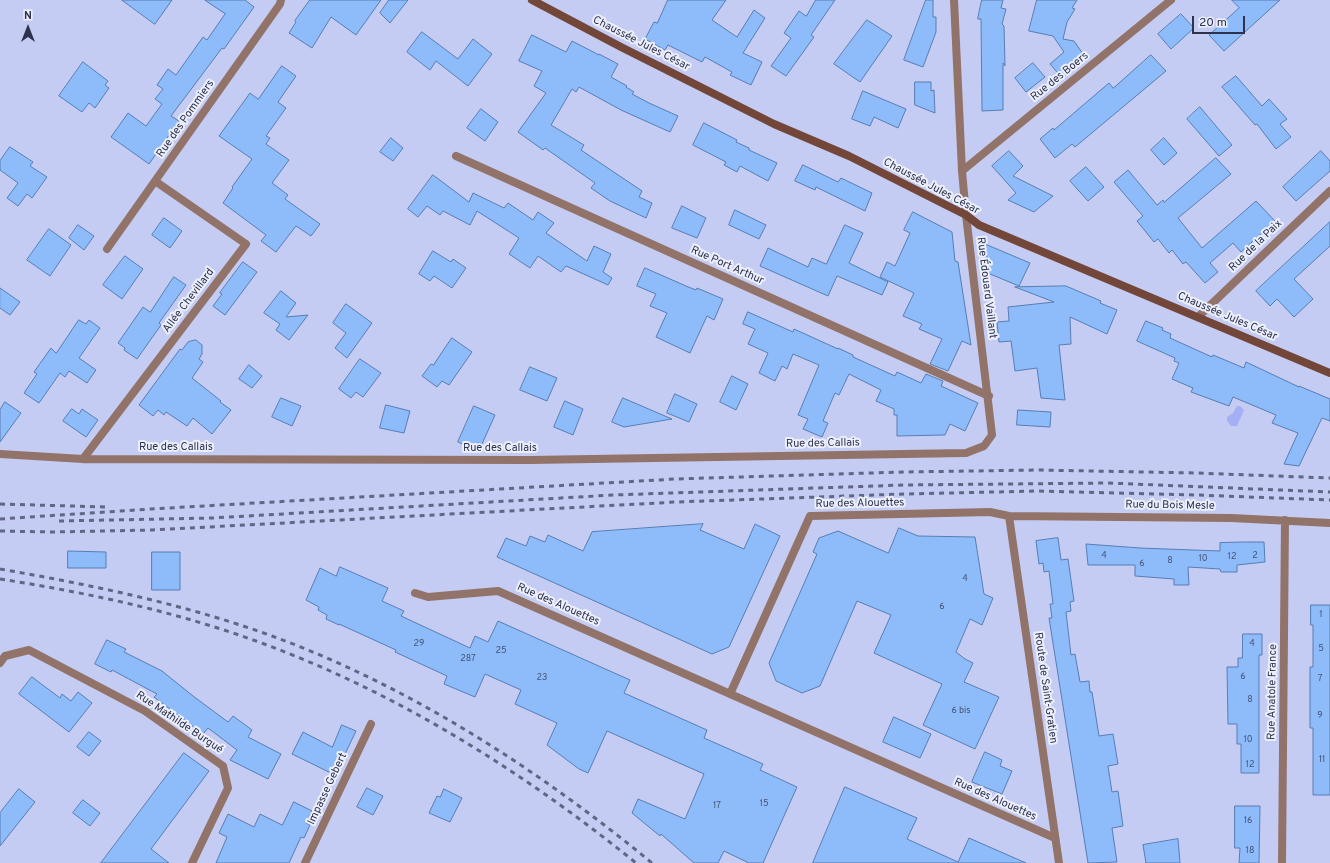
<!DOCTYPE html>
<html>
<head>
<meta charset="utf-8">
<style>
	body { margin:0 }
	#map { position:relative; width:1330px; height:863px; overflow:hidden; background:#c5ccf4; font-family:Overpass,sans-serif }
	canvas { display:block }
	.north { position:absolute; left:8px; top:8px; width:40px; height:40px; -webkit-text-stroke:3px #eceffc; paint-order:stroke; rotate:0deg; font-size:11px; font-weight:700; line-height:16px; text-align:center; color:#2e324c }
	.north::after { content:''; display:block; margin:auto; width:14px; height:18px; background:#2e324c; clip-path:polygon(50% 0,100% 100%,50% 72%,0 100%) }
	.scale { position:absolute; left:1192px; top:16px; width:53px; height:18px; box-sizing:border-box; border:2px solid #2e324c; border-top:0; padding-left:5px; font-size:12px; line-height:14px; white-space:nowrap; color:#2e324c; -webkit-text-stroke:3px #eceffc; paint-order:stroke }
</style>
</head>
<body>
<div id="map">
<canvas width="1330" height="863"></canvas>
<div class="north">N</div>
<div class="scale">20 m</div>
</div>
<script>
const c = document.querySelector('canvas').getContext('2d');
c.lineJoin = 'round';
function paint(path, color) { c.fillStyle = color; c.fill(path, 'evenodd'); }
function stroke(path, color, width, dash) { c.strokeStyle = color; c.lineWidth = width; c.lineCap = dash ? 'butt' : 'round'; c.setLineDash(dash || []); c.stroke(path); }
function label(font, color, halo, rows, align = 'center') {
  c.font = font + ' Overpass,sans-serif'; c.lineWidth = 4; c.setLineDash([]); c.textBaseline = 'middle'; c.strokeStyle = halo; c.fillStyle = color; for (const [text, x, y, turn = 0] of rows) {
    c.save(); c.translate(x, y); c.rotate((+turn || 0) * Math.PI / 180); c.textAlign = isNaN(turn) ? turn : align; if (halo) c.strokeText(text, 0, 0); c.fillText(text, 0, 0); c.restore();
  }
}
paint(new Path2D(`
	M1237 406H1240L1244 410 1237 426H1231L1227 421V417L1233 413Z`), '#a5aff6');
const building = new Path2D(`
	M122 0H172L155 24Z
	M205 0H245L254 7 224 49 222 48 171 116 179 121 149 164 111 137 128 113 146 126 162 104 155 99 163 89 157 85 168 69 176 75 203 37 207 40 225 14Z
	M310 0H381L356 35 331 17 312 48 289 33 296 22 295 21Z
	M389 0H408L390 23 380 13Z
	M668 0H726L712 20 737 37 754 10 765 18 743 53 762 62 751 85 730 75 732 72 705 57 702 62 668 45 665 50 645 39 654 22 657 23Z
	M816 0H835L811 35 814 37 786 76 771 66 791 38 784 33 799 11 806 16Z
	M926 0H933V17H936V32L923 67 904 60Z
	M982 0H1003L1001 8 1006 9 1002 24 1004 26 1005 66 1003 63V110L982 111 981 19H978Z
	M1037 0H1077L1072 8 1075 9 1067 22 1063 39 1074 41 1083 54 1075 61 1078 65 1062 78 1050 64 1064 52 1053 36 1029 31Z
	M1232 0H1280L1224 51 1209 35 1239 8Z
	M1181 14 1194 28 1171 49 1158 34Z
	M867 20 892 36 860 82 834 64Z
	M422 32 458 59 473 39 492 54 468 86 436 61 430 70 407 52Z
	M532 35 566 52 572 41 599 55V54L618 64 611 77 627 86 626 87 634 92 632 94 649 103 678 116 670 132 621 110 579 87 576 92 572 89 551 125 584 145 581 150 642 191 639 197 652 203 646 218 610 201 591 188 595 183 545 148 543 150 518 132 546 93 534 86 542 71 519 61Z
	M1151 55 1166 71 1075 147 1072 144 1055 158 1040 139 1053 128 1054 130 1109 83 1113 88Z
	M83 62 108 81 105 85 109 88 95 108 89 103 82 112 59 96Z
	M1033 63 1045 77 1026 92 1015 78Z
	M282 66 296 76 278 102 286 108 266 136 270 138 266 144 289 160 272 183 288 195 285 199 320 224 311 236 296 226 276 252 261 241 266 235 223 203 233 188 232 187 252 159 219 136 250 93 258 99Z
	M1236 76 1262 106 1269 99 1287 119 1280 124 1291 137 1276 149 1257 124 1255 125 1222 87Z
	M915 82H931V91L934 90 935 113 915 105Z
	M863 91 906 109 898 128 874 117 870 126 852 119Z
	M1200 107 1232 145 1219 156 1187 119Z
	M481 109 498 122 485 141 467 128Z
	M704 123 737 140 736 142 749 148V150L777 163 768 181 740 166 737 172 724 165 726 162 693 145Z
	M391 138 403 148 393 161 380 152Z
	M1164 138 1177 153 1164 165 1151 150Z
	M10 147 33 162 30 166 47 177 32 198 27 194 18 206 7 198 18 183 0 170V161Z
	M1009 151 1023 166 1013 176 1053 196 1034 212 1008 200 1016 193 992 166Z
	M1321 151 1330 161V171L1296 201 1283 187Z
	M1216 158 1231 174 1178 218 1202 248 1256 201 1275 221 1241 252 1233 243 1210 263 1218 272 1205 283 1186 262 1183 264 1172 250 1169 253 1158 239 1154 242 1137 221 1143 216 1114 182 1128 170 1157 205 1163 200 1164 202Z
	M803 165 838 182 841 178 872 193 865 211 816 187 815 190 795 181Z
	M1086 167 1104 187 1088 201 1070 181Z
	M433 175 469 202 473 193 504 208 508 203 533 220 538 212 554 223 546 233 587 261 594 246 611 254 603 272 612 278 608 285 566 266 561 272 538 256 530 268 509 254 519 238 477 211 470 225 443 211 440 215 427 206 418 217 408 209Z
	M682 206 706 218 697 238 672 228Z
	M735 210 766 225 759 239 729 225Z
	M913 212 952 232 955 261 958 262 971 345 962 341 948 371 930 364 942 339 919 329 922 324 903 316 914 293 880 277 887 262 895 266 910 233 904 230Z
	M164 218 182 231 170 248 152 235Z
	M1330 222V246L1294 279 1313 299 1294 317 1277 299 1270 306 1256 291Z
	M78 225 94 236 84 250 69 238Z
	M845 225 863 233 849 263 888 282 882 295 837 276 828 296 760 266 768 248 808 267 812 258 826 264Z
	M49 229 71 245 50 276 27 260Z
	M985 244 1030 263 1019 286 990 274Z
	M433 251 451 262 453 259 466 268 452 288 434 276 430 281 419 274Z
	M125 256 143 269 122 299 103 285Z
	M243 262 257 272 225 315 213 306 222 294 220 293Z
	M645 268 686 286 696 290 697 288 723 299 714 320 707 316 690 353 656 337 667 313 650 306 656 294 637 286Z
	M174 277 186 285 159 323 161 325 137 359 124 350 125 348 118 343 143 307 150 312Z
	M1066 286 1101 301 1100 303 1117 310 1107 334 1070 317 1071 344 1059 345 1065 400 1041 398 1037 368 1015 371 1011 341 999 342 997 322 1009 321 1008 307 1054 302 1015 287Z
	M0 288 20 302 10 315 0 308Z
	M281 291 296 303 286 317 308 315 289 340 276 330 280 324 264 313Z
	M346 304 372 323 347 358 335 348 346 333 333 323Z
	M748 312 793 332 794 329 838 349V348L853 355V357L895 376 897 372 921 383 926 374 943 381 941 386 978 403 965 431 950 424 945 435 897 436V415H894V409L876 401 881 390 849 374 839 395 835 393 823 421 828 423 822 437 803 429 808 419 798 415 819 365 793 354 787 369 782 366 775 381 759 373 768 353 748 344 755 329 743 324Z
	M79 320 86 324 89 320 100 328 79 358 96 370 87 383 69 371 65 377 60 373 39 403 24 393 37 374 34 372 51 348 56 353Z
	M1146 321 1163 328 1162 330 1171 334 1170 338 1212 357 1213 355 1244 368 1246 362 1299 387V386L1330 399V421L1322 418 1299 466 1284 464 1298 433 1272 423 1276 415 1233 397 1229 406 1191 392 1193 388 1172 379 1179 363 1174 361 1175 358 1137 341Z
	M452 338 472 352 449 385 442 381 437 387 422 376 431 364 433 365Z
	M196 340 202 345V354L199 359 203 362 192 378 221 401 220 402 231 410 212 434 193 418 187 426 166 412 164 415 158 410 153 416 139 405 180 349 182 350 188 342Z
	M360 359 381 373 363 397 356 392 351 398 339 389Z
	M249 365 262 376 252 388 239 379Z
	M530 367 557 378 547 401 520 390Z
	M732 376 748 384 736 410 720 402Z
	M675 394 697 404 689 422 667 413Z
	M281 398 301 406 292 426 272 417Z
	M623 398 672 419 624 427 612 422Z
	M565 401 583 409 573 435 554 427Z
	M5 402 21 413 0 442V410Z
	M386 405 410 411 404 433 380 428Z
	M474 406 495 415 482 444 478 443 475 450 458 442Z
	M72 409 79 414 82 409 98 420 86 437 63 421Z
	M1018 410 1051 412 1050 427 1017 425Z
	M703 524 700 530 744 549 755 524 780 536 729 647 712 654 497 557 506 538 526 546 530 536 545 542 548 535 583 551 592 532Z
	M899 528 918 536 975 537 984 594 993 598 982 625 970 619 956 652 965 659 973 663 964 682 999 697 975 749 923 725 942 684 874 653 891 615 857 601 820 686 802 693 776 681 769 663 817 554 813 552 819 538 838 531 888 553Z
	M1058 538 1061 560 1068 559 1074 601 1070 602 1071 611 1066 612 1071 655 1075 654 1080 682 1089 681 1090 692H1092L1099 736 1113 734 1118 764 1108 766 1112 792 1118 791 1123 826 1112 828 1117 862 1088 863 1049 618H1052L1050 604H1053L1049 571 1044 572 1043 563 1039 564 1036 541Z
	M1244 542H1264L1265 562 1237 565V572H1221L1220 569 1188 567 1189 585H1174V579L1135 576V565H1088L1086 544 1140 548 1220 551V543Z
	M68 551 106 552V568H68Z
	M152 552H180V590H152Z
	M340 567 388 588 382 601 404 611 401 616 470 648 475 636 488 642 498 621 630 680 624 693 707 730 704 738 763 764 760 770 797 787 763 863H749L724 851 718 863H694L661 834 660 836 632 813 638 799 685 819 704 774 607 731 588 773 579 769 547 745 557 723 515 704 521 690 485 674 475 697 444 684 447 676 395 652 396 650 339 624V625L326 619 327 615 318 610 319 607 306 600 320 568 336 576Z
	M1311 605H1330V795H1313V728H1310V667H1313V625H1311Z
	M1243 634H1262V655H1259V773H1241V744H1237V724H1228L1227 667H1238V658H1242Z
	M107 640 126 649 124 652 162 671 193 696 228 722 233 716 252 730 248 737 281 754 268 779 230 760 237 750 208 728 203 734 154 697 157 694 112 670 111 672 95 664Z
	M32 677 60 698 62 694 71 701 78 692 92 703 69 732 19 694Z
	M894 717 931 734 920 758 883 742Z
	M342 725 356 731 335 775 292 754 303 732 332 747Z
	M89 732 101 741 89 756 77 747Z
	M985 752 1002 760 1000 766 1012 771 1002 794 972 782Z
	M184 753 209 771 151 849 169 863H101Z
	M845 787 917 818 907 839 958 862 969 838 1026 863H813Z
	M367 788 383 796 373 815 357 807Z
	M19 789 35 802 0 846V813Z
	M444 789 462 798 450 822 429 813 437 796 440 797Z
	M83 800 100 813 90 826 73 813Z
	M294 802 312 811 306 823 310 825 304 838 301 837 289 863H216L227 837 219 833 228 814 254 827 260 814 282 825Z
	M1235 806H1260L1259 863H1239L1240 848H1235Z
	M1178 839 1180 863H1146L1143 845Z`);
paint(building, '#8ebbf9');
stroke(building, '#577db3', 1);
stroke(new Path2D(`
	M456 156 989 396
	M962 171 1171 0
	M107 249 280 4 281 0
	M1198 317 1330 191
	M0 454 83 459 530 460 966 453 984 446 992 435 966 215 962 171 954 0
	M83 459 246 244 155 181
	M1009 516 1059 863
	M415 593 428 597 498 591 1055 838
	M0 663 5 656 29 650 145 711 223 766 228 788 192 863
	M730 694 810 516 990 512 1009 516 1231 518 1330 523
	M305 863 371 724
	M1282 863 1285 520`), '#927369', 8);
stroke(new Path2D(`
	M532 0 621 47 774 124 849 156 948 206 966 215 979 225 1330 373`), '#72473a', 8);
stroke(new Path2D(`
	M0 504 106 507
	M0 519 151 509 675 479 903 472 1039 470 1196 473 1330 478
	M59 521 212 518 613 495 904 485 1108 483 1330 492
	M0 531 52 532 152 530 676 502 904 494 1039 491 1196 495 1330 500
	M0 569C92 585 184 604 272 636 411 687 539 770 652 863
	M0 579C70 590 140 604 208 625 365 673 509 760 636 863`), '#616685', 3, [5, 5]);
label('9px', '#465477', null, [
	["4",1104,556],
	["2",1255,556],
	["12",1232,557],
	["10",1203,559],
	["8",1170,561],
	["6",1142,564],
	["4",965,579],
	["6",942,607],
	["1",1321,615],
	["29",419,644],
	["4",1252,644],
	["5",1321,649],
	["25",501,651],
	["287",468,659],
	["6",1243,677],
	["23",542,678],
	["7",1320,679],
	["8",1250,700],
	["6 bis",961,711],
	["9",1320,716],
	["10",1248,740],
	["11",1322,760],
	["12",1250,765],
	["15",764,804],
	["17",717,806],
	["16",1248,821],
	["18",1250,851]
]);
label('11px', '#2e324c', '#eceffc', [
	["Chaussée Jules César",641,44,27],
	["Rue des Boers",1060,77,-39],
	["Rue des Pommiers",186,119,-55],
	["Chaussée Jules César",931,187,28],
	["Rue de la Paix",1256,246,-44],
	["Rue Port Arthur",727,266,24],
	["Rue Édouard Vaillant",986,288,83],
	["Allée Chevillard",189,301,-53],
	["Chaussée Jules César",1227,317,23],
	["Rue des Callais",823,444,-1],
	["Rue des Callais",176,448],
	["Rue des Callais",500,449],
	["Rue des Alouettes",860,504,-1],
	["Rue du Bois Mesle",1170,506,1],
	["Rue des Alouettes",558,605,24],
	["Route de Saint-Gratien",1045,688,82],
	["Rue Anatole France",1273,692,-89],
	["Rue Mathilde Burgué",179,723,34],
	["Impasse Gebert",328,789,-65],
	["Rue des Alouettes",995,800,24]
]);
</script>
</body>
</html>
